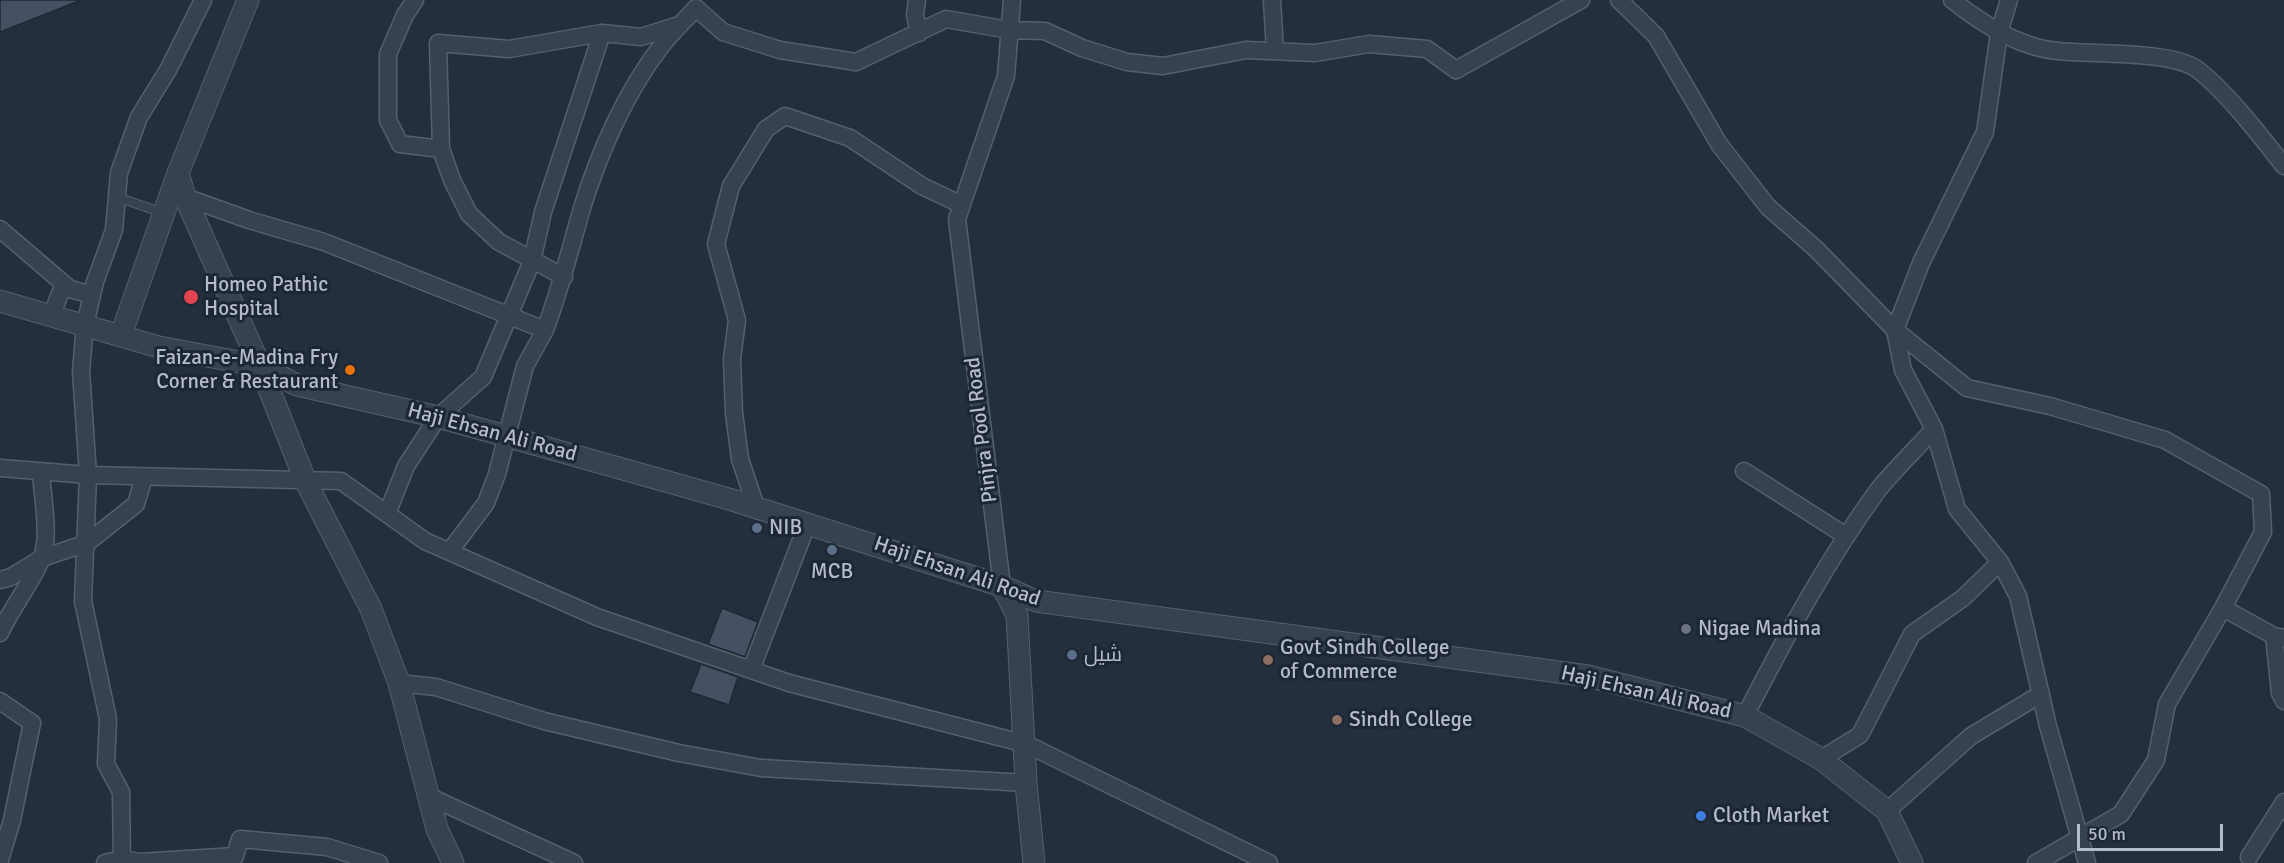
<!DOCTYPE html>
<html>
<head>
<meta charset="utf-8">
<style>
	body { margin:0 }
	#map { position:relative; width:2284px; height:863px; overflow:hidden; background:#242f3e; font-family:Signika,sans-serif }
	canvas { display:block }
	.scale { position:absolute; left:2077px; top:824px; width:146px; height:27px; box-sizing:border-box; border:3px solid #b4bcc9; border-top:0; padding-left:8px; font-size:18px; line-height:21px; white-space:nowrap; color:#b4bcc9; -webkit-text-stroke:4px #1d2633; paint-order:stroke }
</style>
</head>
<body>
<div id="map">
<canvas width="2284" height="863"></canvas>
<div class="scale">50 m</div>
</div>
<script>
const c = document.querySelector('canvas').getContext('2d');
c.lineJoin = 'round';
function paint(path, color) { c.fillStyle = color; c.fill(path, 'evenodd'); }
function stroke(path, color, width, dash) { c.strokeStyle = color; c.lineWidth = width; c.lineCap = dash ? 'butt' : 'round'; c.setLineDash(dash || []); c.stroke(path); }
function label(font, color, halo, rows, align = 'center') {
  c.font = font + ' Signika,Cairo,sans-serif'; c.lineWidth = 6; c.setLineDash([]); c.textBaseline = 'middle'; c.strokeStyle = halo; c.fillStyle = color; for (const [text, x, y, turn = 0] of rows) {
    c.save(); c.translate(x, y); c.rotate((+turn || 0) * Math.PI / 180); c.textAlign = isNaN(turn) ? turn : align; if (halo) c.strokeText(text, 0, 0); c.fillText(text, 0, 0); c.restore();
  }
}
const building = new Path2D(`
	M0 0H79V1L0 32Z
	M722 608 758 622 745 657 708 644Z
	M701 664 738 677 729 705 690 692Z`);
paint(building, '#455162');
stroke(building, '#1f2835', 1.5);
const service = new Path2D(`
	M117 197 163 213`);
const minor = new Path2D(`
	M415 0 405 15 388 54V120L400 144 441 149
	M917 0 915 15 919 33
	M1272 0 1275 51
	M1619 0 1656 36 1719 144 1768 207 1816 249 1895 330 1967 388 2050 406 2165 440 2261 494 2263 532 2223 608 2167 704 2156 760 2121 814 2036 863
	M1952 0C1981 23 2020 48 2058 51 2091 55 2173 50 2198 70 2226 91 2262 138 2284 166
	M2009 0 1999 33 1985 132 1921 263 1895 330 1903 370 1934 429 1957 509 2000 562 2018 596 2048 726 2087 863
	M185 197 249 220 324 242 545 330 525 366 497 474 486 503 450 551
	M0 229 70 289 92 295
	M564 277 499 242 469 214 452 180 441 149 438 43 509 49 602 33 641 37 679 25
	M51 316 64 284
	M545 330C560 290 570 250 582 208 599 153 626 91 662 45 672 32 685 20 696 8L723 32 780 50 856 62 946 19 1009 30 1045 31 1082 48 1127 62 1163 66 1246 50 1315 53 1369 44 1427 49 1456 70 1581 0
	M0 468 88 475 341 481 425 541 597 617 789 683 1026 744 1269 863
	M1744 471 1846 536
	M756 507 740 459 734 413 732 359 737 320 716 244 731 186 766 129 785 116 850 138 922 186 962 205
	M387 514 406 466 438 417 483 377 532 261 543 212 602 33
	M0 580 11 577 42 558 87 543 136 504 144 477
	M1002 586 957 219 1006 76 1012 0
	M2223 608 2274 636 2284 638
	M0 633C12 607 30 585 41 560 51 538 42 495 41 472
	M2274 636 2280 693 2284 701
	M751 670 808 522
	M399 683 436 687 544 721 679 753 761 768 1026 783
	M0 701 32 723 12 820 0 860
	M1745 716C1785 638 1827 560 1878 490 1895 469 1916 449 1934 429
	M1821 759 1860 735 1912 634 1963 598 2000 562
	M428 796 574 863
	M1887 811 1971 736 2041 694
	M2249 857 2284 802
	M105 863 122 859 140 862 235 856 240 839 327 847 379 863
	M122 863 121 792 106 764 108 719 83 601 88 475 81 371 85 325 95 282 114 230 119 173 139 117 168 70 203 0`);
const tertiary = new Path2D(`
	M248 0 178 173 185 197 260 366 305 480 371 609 399 683 437 829 453 863
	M0 301 159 347 260 366 297 385 438 417 729 499 1002 586 1036 601 1588 676 1745 716 1821 759 1887 811 1912 863
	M121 335 178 173
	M1002 586 1017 615 1026 783 1034 863`);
stroke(service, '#565f6c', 10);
stroke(minor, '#565f6c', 19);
stroke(tertiary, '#565f6c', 23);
stroke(service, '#38414e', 8);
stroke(minor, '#38414e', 16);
stroke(tertiary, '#38414e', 21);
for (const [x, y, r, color] of [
	[191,297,8,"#e0444e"],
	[350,370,6,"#e8710a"],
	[757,528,6,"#5c6f8a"],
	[832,550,6,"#5c6f8a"],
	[1686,629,6,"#6b7280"],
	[1072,655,6,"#5c6f8a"],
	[1268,660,6,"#8d6e63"],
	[1337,720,6,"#8d6e63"],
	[1701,816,6,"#3f7fe0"]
]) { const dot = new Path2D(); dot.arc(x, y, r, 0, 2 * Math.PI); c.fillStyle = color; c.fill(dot); stroke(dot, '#1d2633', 2); }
label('21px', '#b4bcc9', '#1d2633', [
	["Homeo Pathic",204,285],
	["Hospital",204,309],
	["Faizan-e-Madina Fry",338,358,"right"],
	["Corner & Restaurant",338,382,"right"],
	["NIB",769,528],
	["MCB",832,572,"center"],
	["Nigae Madina",1698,629],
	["Govt Sindh College",1280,648],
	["of Commerce",1280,672],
	["شیل",1084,655],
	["Sindh College",1349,720],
	["Cloth Market",1713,816]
], 'left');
label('21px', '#b4bcc9', '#1d2633', [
	["Pinjra Pool Road",982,430,-97],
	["Haji Ehsan Ali Road",492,433,15],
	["Haji Ehsan Ali Road",957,572,19],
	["Haji Ehsan Ali Road",1646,693,13]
]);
</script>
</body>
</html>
